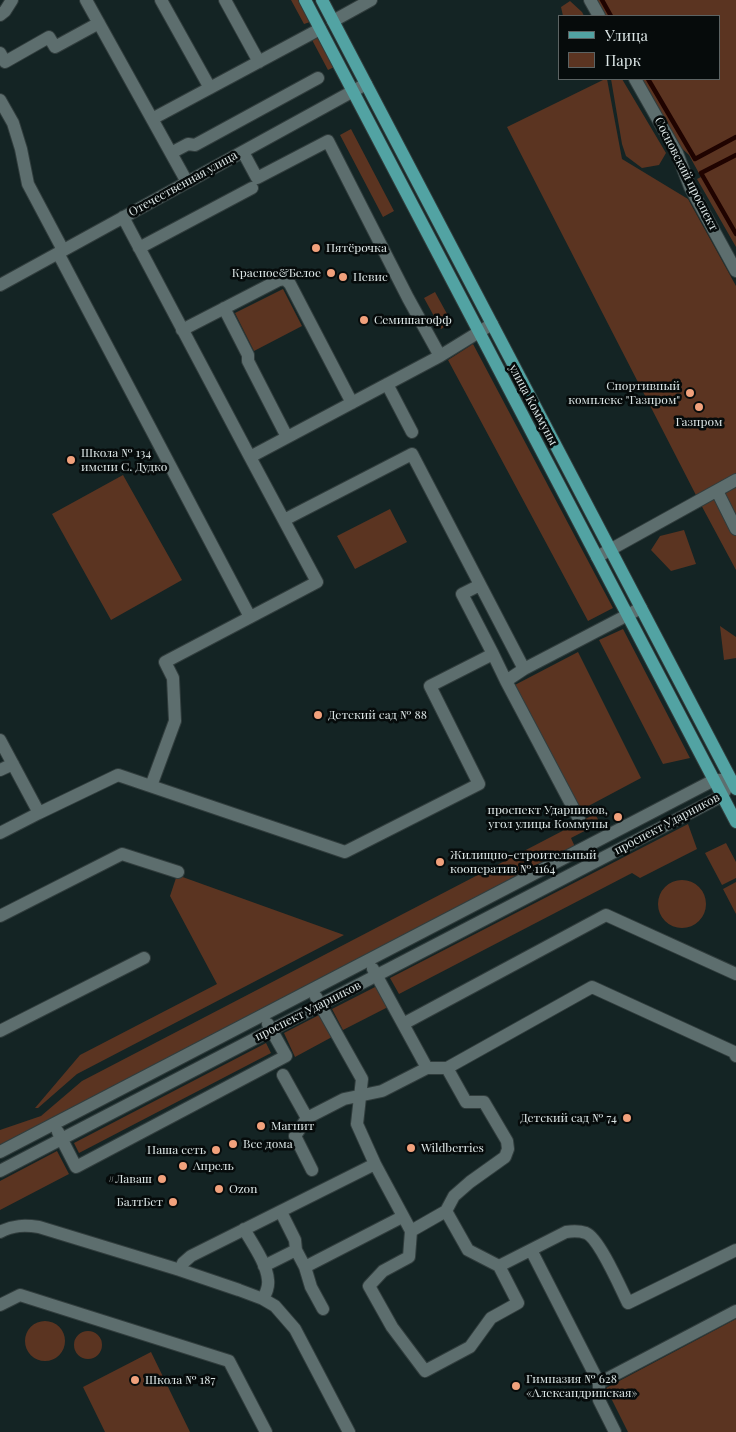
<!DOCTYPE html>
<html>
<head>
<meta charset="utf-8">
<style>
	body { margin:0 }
	#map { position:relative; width:736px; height:1432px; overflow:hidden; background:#142424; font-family:"Playfair Display",serif }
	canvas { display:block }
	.legend { position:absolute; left:558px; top:15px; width:162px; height:65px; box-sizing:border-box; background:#060b0b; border:1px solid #5c6363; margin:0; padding:6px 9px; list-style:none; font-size:15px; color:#dce6e6 }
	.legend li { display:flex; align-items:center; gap:10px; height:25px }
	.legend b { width:25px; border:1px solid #5c6363 }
</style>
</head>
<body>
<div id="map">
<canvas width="736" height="1432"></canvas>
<ul class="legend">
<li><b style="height:6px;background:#52a3a3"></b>Улица</li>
<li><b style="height:14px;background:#5b3421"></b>Парк</li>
</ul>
</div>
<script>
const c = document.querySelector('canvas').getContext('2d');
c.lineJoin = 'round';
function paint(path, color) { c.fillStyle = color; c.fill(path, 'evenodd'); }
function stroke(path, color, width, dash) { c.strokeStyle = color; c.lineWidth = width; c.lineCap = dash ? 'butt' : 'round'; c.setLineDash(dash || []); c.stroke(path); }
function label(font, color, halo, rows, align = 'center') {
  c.font = font + ' "Playfair Display",serif'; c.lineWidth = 5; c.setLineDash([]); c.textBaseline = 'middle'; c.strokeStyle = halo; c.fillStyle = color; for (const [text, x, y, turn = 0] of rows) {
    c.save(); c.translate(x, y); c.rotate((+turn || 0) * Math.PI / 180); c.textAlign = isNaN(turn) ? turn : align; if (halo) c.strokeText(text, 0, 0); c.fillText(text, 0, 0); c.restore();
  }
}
paint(new Path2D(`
	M291 0H298L310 22 304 24Z
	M596 0H736V247L697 179 701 177 689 155 673 140 639 79H720V16H605Z
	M570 1 582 12 584 16H563L561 7Z
	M317 35 334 67 328 70 311 38Z
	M605 79H607L622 159 688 199 736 286V570L699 501 507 127Z
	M611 79H622L666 153 659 165 642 168 626 156 622 144Z
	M351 129 394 211 383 217 340 135Z
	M283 289 302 326 254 351 235 313Z
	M435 292 452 323 441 329 424 298Z
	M473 344 613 608 588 621 448 360Z
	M123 475 182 580 111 620 52 514Z
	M390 509 407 542 355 569 337 536Z
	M684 530 696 564 671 571 651 550 660 536Z
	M720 626 736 637V658L724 660Z
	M623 629 690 758 663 764 599 640Z
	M578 652 641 778 579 811 511 687Z
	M595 814 600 823 571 838 575 847 0 1145V1130L41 1116 82 1081Z
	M688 824 697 849 640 878 632 873 399 994 390 978Z
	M726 843 736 862V878L722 885 705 853Z
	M177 875 344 935 77 1074 38 1108H35L80 1055 217 984 170 896Z
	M658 904a24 24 0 1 1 48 0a24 24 0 1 1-48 0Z
	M736 882V914L723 889Z
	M377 986 388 1007 343 1030 332 1009Z
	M319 1015 332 1037 295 1057 284 1033Z
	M266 1043 271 1053 79 1153 74 1143Z
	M57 1151 69 1174 0 1210V1181Z
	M736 1319V1432H628L606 1388Z
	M25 1341a20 20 0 1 1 40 0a20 20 0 1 1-40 0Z
	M74 1345a14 14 0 1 1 28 0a14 14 0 1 1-28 0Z
	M151 1352 190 1432H105L83 1387Z`), '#5b3421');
stroke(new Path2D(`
	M602 0 611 16
	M648 79 695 159 736 137
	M736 155 701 173 736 234`), '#1f0300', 4.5);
const minor = new Path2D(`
	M86 0 187 182
	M161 0 210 88
	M225 0 259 62
	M590 0 599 16
	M0 15 5 11 12 0
	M333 21 371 0
	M0 53 5 62 49 37 55 47 99 23
	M635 79 677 153 690 187 736 271
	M0 100 13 123 21 149 28 184 63 250
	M152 119 320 29
	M243 152 257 178 328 141 408 298 440 356
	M171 153 188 144 195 145 318 78
	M123 217 250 457
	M139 248 252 188
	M58 253 250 617
	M0 285 366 84
	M224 308 248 355V361L287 437
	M182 330 279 280 285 279 290 284 352 403
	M387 384 412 432
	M717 491 736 529
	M284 520 412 454 524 669 641 608
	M597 557 736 480
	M480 585 462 594 493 654
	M506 681 579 819
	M0 740 39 813 0 833
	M0 770 13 764
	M151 786 175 721 173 678 165 662 317 582 250 457 440 356 492 324
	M39 813 118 775 345 852 479 784 430 686 493 654 506 681 524 669
	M0 916 122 854 178 872
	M373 969 427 1068
	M403 1024 606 915 736 974
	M0 1031 144 958
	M447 1068 466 1102H484L507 1141 508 1149 505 1157 470 1182 454 1196 446 1211 468 1250 499 1266 566 1232C572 1231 580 1231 586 1233 599 1238 621 1289 628 1303L736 1250
	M283 1075 307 1118
	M58 1132 76 1167 286 1056 268 1024
	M0 1152 714 780H724
	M375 1164 411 1231 409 1257 383 1271 369 1286 392 1327 425 1371 470 1347 491 1318 518 1303 499 1266
	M312 1170 295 1136 307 1118 344 1099 382 1091 427 1068H447L592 987 734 1052 736 1056
	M0 1171 722 796 731 780
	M283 1216 295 1240 296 1250
	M244 1229C252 1243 267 1264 268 1280 269 1287 266 1293 263 1299
	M411 1231 446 1211
	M0 1232C13 1225 25 1225 39 1227L180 1270 239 1290 263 1299 275 1306 295 1329 349 1432
	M531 1250 599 1383V1400L615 1432
	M264 1266 296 1250 305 1267 402 1217
	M305 1267 311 1287 323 1309
	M180 1270 183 1263 191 1256 375 1164 357 1124 362 1079 316 997
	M0 1305 20 1295 229 1361 266 1432
	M599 1383 736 1311`);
const major = new Path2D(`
	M305 0 736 822
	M322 0 736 789`);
stroke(minor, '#313d3d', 14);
stroke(major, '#313d3d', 14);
stroke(minor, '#5d6e6e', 12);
stroke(major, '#52a3a3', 12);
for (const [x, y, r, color] of [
	[316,248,5,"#f1a17c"],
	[331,273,5,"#f1a17c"],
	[343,277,5,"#f1a17c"],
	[364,320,5,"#f1a17c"],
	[690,393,5,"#f1a17c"],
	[699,407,5,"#f1a17c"],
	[71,460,5,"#f1a17c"],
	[318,715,5,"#f1a17c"],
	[618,817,5,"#f1a17c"],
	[440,862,5,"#f1a17c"],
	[627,1118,5,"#f1a17c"],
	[261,1126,5,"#f1a17c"],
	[233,1144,5,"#f1a17c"],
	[411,1148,5,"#f1a17c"],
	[216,1150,5,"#f1a17c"],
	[183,1166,5,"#f1a17c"],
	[162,1179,5,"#f1a17c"],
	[219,1189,5,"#f1a17c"],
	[173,1202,5,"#f1a17c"],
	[135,1380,5,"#f1a17c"],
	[516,1386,5,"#f1a17c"]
]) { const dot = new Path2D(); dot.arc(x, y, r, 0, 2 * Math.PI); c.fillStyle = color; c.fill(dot); stroke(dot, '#060b0b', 2); }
label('12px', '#dce6e6', '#060b0b', [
	["Сосновский проспект",686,174,63],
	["Отечественная улица",183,184,-29],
	["улица Коммуны",533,405,62],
	["проспект Ударников",667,824,-28],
	["проспект Ударников",308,1011,-27]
]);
label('12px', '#dce6e6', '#060b0b', [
	["Пятёрочка",326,248],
	["Красное&Белое",321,273,"right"],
	["Невис",353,277],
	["Семишагофф",374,320],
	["Cпортивный",680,386,"right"],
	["комплекс \"Газпром\"",680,400,"right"],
	["Газпром",699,422,"center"],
	["Школа № 134",81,453],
	["имени С. Дудко",81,467],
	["Детский сад № 88",328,715],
	["проспект Ударников,",608,810,"right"],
	["угол улицы Коммуны",608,824,"right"],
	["Жилищно-строительный",450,855],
	["кооператив № 1164",450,869],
	["Детский сад № 74",617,1118,"right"],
	["Магнит",271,1126],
	["Все дома",243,1144],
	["Wildberries",421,1148],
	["Наша сеть",206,1150,"right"],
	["Апрель",193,1166],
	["#Лаваш",152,1179,"right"],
	["Ozon",229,1189],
	["БалтБет",163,1202,"right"],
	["Гимназия № 628",526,1379],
	["«Александринская»",526,1393],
	["Школа № 187",145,1380]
], 'left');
</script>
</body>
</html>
